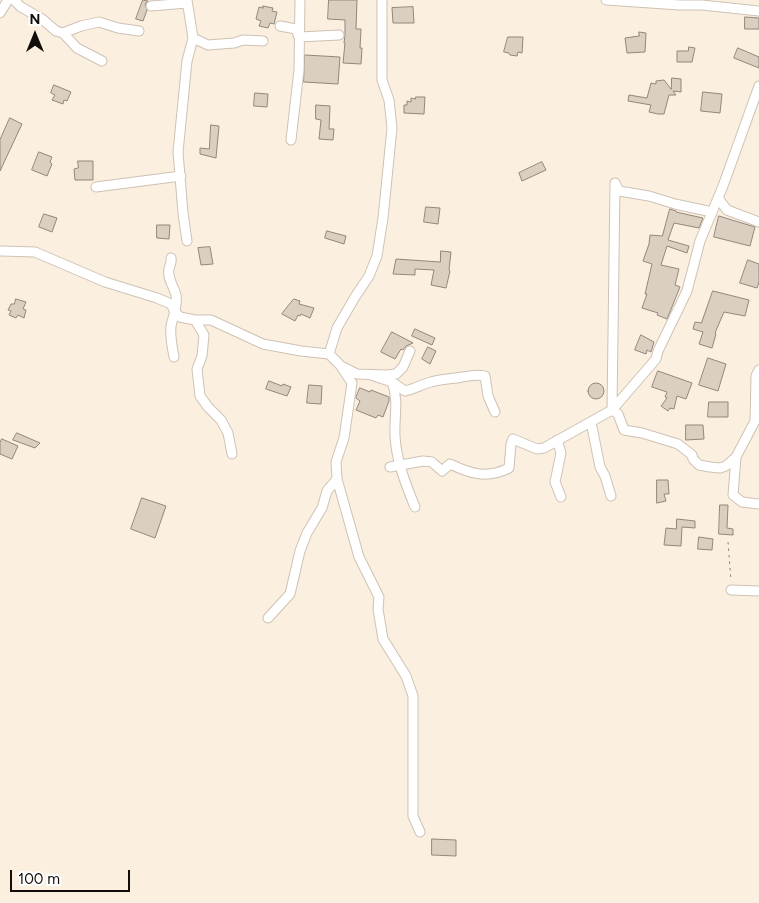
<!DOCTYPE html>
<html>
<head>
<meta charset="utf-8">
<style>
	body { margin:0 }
	#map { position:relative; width:759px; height:903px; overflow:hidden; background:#fbefe0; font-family:Figtree,sans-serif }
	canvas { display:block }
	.north { position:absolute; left:10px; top:10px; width:50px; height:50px; -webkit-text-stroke:4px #fefefe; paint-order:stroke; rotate:0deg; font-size:14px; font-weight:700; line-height:20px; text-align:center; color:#110d08 }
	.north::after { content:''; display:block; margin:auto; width:18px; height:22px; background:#110d08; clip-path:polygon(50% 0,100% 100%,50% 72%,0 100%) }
	.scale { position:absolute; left:10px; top:870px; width:120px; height:22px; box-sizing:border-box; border:2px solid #110d08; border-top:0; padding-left:6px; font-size:15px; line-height:18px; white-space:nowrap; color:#110d08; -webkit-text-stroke:4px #fefefe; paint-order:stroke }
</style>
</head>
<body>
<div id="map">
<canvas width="759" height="903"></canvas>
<div class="north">N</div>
<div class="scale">100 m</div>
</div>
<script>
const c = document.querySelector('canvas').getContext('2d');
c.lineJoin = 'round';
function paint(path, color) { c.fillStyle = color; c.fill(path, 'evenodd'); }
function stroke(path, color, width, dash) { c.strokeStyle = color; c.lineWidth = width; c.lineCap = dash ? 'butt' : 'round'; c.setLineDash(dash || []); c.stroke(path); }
const building = new Path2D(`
	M143 0 148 1 145 4 147 10 143 21 136 19Z
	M329 0H357L356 29H361L360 48H362L361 64 343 63 345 43H344L345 35V20L328 19Z
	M263 6 273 8 272 11 277 12 274 24 270 23 268 28 259 26 261 21 256 19 259 7 263 8Z
	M413 7 414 23H393L392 8Z
	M745 17 759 18V29H745Z
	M639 32 646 33 645 52 627 53 625 38 639 36Z
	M508 37H523L522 53 518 52 517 56 510 55 509 53 504 52Z
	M689 47 695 48 692 62H677V51H688Z
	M738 48 759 57V68L734 58Z
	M305 55 340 57 338 84 304 82Z
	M672 78 681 79V92L673 91 676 95H669L664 114H658L649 112 651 105 628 101 629 95 647 98 651 83 656 84V81L664 80 671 89Z
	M54 85 71 92 67 101 64 100 63 104 52 100 55 95 51 93Z
	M703 92 722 94 720 113 701 111Z
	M255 93 268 94 267 107 254 106Z
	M416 97H425L424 114 404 113V105H407V101L411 102V98L415 99Z
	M316 105 330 106 329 129H334L333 140 319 139 321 120 316 119Z
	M10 118 22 124 0 171V140Z
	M211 125 219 126 216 158 200 154V148L209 149Z
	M39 152 52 157 50 162 52 164 47 176 32 170Z
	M78 161H93V180H75L74 169 78 168Z
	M542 162 546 170 522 181 519 173Z
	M426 207 440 208 438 224 424 222Z
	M670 209 676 211V212L703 218 699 228 674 223 668 240 689 246 687 253 667 246 661 265 679 269 675 285 680 287 667 319 657 315 658 313 642 308 647 294H645L652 264 643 261 649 244 650 235 662 236Z
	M44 214 57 218 52 232 39 227Z
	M719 216 755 227 750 246 714 237Z
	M157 225H170L169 239 157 238Z
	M327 231 346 236 344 244 325 238Z
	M210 247 213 264 201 265 198 248Z
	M441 251 451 252 449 270 450 271 446 288 431 285 434 270 415 269V275L393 274 396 259 440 262Z
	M748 260 759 264V282L757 288 740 283Z
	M713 291 749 300 745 316 724 312 715 333 716 334 712 348 699 344 703 332 693 329 695 322 701 323Z
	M16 299 26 302 23 309 26 310 24 318 18 315 16 318 9 315 11 311 8 310 11 304H14Z
	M294 299 300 301 299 304 314 308 310 318 301 314 300 316 298 315 295 321 282 314Z
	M415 329 435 338 432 345 412 336Z
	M392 332 413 343 406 346 403 350 401 349 395 359 381 352Z
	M641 335 654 342 651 352 647 350 646 354 635 350Z
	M428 347 436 351 430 364 422 359Z
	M708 358 726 364 718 391 699 385Z
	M658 371 692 383 686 399 677 396 674 409 670 408 668 411 661 406 667 398 665 397 667 392 652 387Z
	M269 381 282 386 283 384 291 387 287 396 266 389Z
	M588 391a8 8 0 1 1 16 0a8 8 0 1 1-16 0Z
	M309 385 322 386 321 404 307 403Z
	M360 388 370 392 371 390 389 397V401L383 417 378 415 376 418 356 410 360 401 356 398Z
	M709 402H728V417H708Z
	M686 425H703L704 439 686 440Z
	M17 433 40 443 35 448 13 440Z
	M2 439 18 446 12 459 0 454V443Z
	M657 480H668L669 494H664L666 501 657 503Z
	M142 498 166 506 155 538 131 529Z
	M720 505H728L727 528 733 529V535L719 534Z
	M677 519 695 521V528L682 527 681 546 664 545 666 528 676 529Z
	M699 537 713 539 712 550 698 549Z
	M432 839 456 840V856L432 855Z`);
paint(building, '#dbcfc1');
stroke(building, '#928779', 1);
const minor = new Path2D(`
	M14 0 21 7 42 19 56 31 63 33 81 26 99 22 118 28 139 31
	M187 0 193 38 187 61 178 152 183 213 187 241
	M382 0V80L389 100 392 128 383 218 377 256 369 276 355 297 337 328 329 354 340 365 352 383 344 438 336 462 337 479 359 557 379 597 378 609 383 639 406 676 413 696V816L420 832
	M606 0 680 5H702L759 11
	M151 6 187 3
	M0 13 8 0
	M280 26 296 29 299 37 339 35
	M63 33 77 48 102 61
	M193 38 208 45 234 43 243 40 263 41
	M291 140 299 70 300 0
	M96 187 181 176
	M718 198 727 210 759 222
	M712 212 675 204 649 196 619 191 615 183 612 410 618 414 624 430 642 433 678 444 692 455 693 459 699 465 710 467 720 468 726 466 736 457
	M1 251 35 252 105 282 157 298 171 304 175 312 180 317 195 320H211L263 344 301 351 329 354
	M171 258C172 263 170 264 169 269 167 278 174 287 176 295 178 306 173 316 171 326 170 336 172 347 174 357
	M195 320 204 335 202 356 197 369 200 396 208 407 221 420 228 433 232 454
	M343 367 357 374 386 375 396 374 403 367 410 351
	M759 370 756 376 755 421 736 457 733 495 742 502 759 504
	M371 375 392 382C399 401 394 417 395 436 396 460 406 485 415 507
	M392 382 405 391C415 389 422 384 431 382 441 379 452 379 462 377 471 376 476 374 485 376L488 396 495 412
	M591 422 600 467 605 476 611 496
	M557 440 561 453 555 482 561 497
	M390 467 423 461 432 462 442 471 450 464C471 474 487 479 509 468L511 444 513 439 537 449 544 448 612 410 656 359 658 351 687 291 700 241 723 186 759 86
	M731 590 759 591
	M268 618 290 594 300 551 307 533 322 508 327 491 337 479`);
stroke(minor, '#cec2b4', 11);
stroke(new Path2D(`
	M728 542 731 581`), '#898177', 1, [2.5, 4]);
stroke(minor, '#fff', 9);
</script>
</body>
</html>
